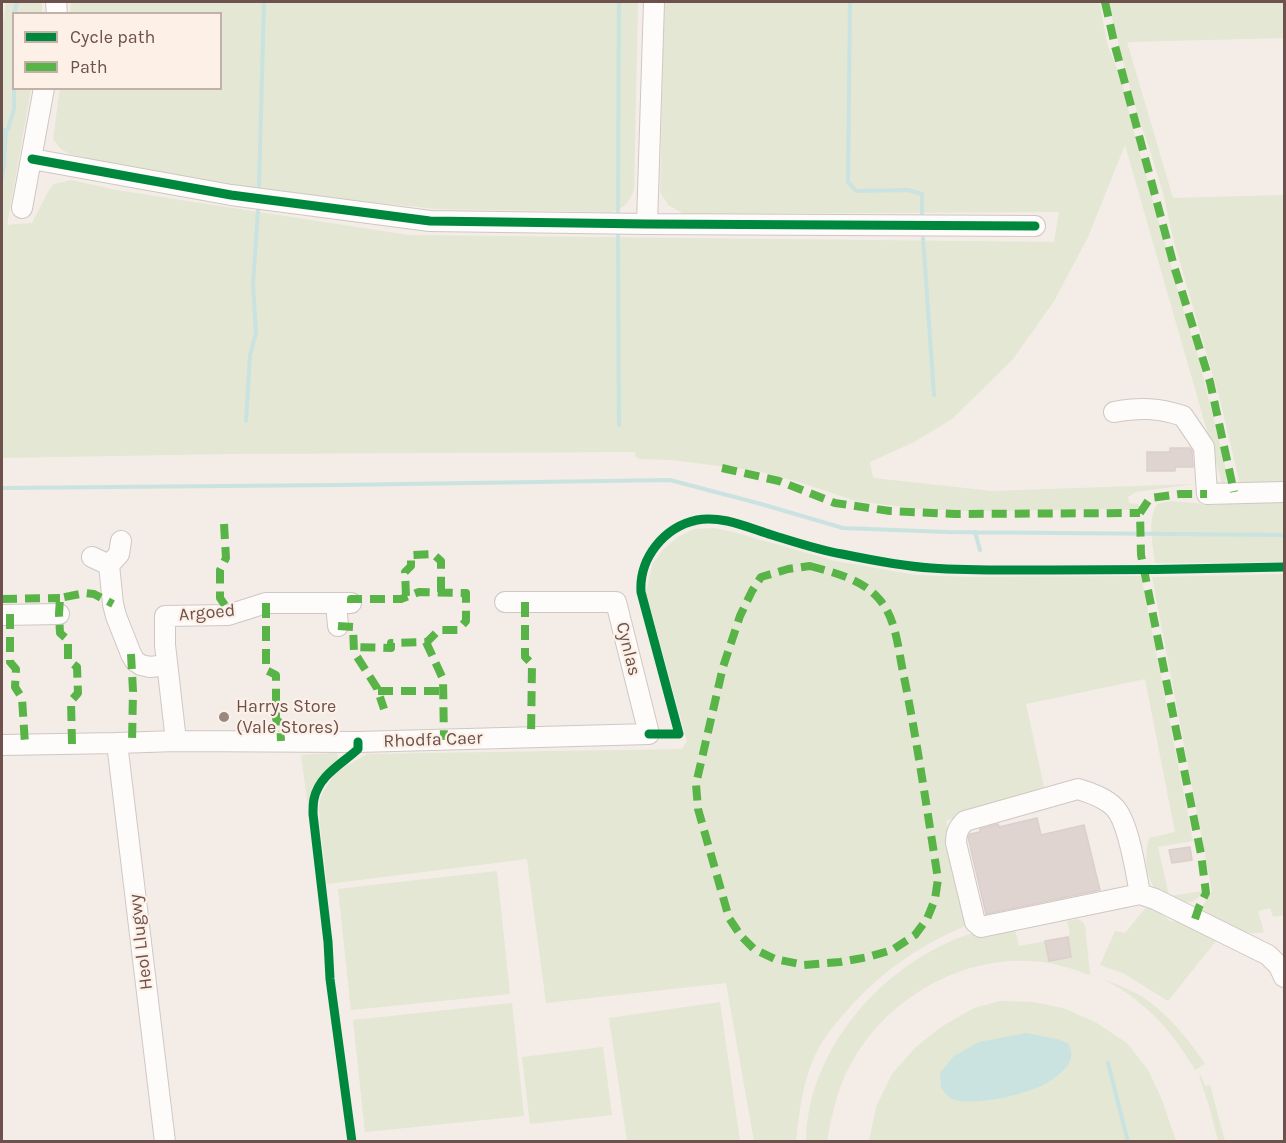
<!DOCTYPE html>
<html>
<head>
<meta charset="utf-8">
<style>
	body { margin:0 }
	#map { position:relative; width:1286px; height:1143px; overflow:hidden; background:#f3ece7; font-family:Karla,sans-serif }
	canvas { display:block }
	.frame { position:absolute; inset:0; border:3px solid #6c514c; pointer-events:none }
	.legend { position:absolute; left:12px; top:12px; width:210px; height:78px; box-sizing:border-box; background:#fcf0e7; border:2px solid #c2b0a9; margin:0; padding:8px 10px; list-style:none; font-size:18px; color:#6c514c }
	.legend li { display:flex; align-items:center; gap:12px; height:30px }
	.legend b { width:30px; border:2px solid #c2b0a9 }
</style>
</head>
<body>
<div id="map">
<canvas width="1286" height="1143"></canvas>
<div class="frame"></div>
<ul class="legend">
<li><b style="height:8px;background:#00873e"></b>Cycle path</li>
<li><b style="height:8px;background:#59b447"></b>Path</li>
</ul>
</div>
<script>
const c = document.querySelector('canvas').getContext('2d');
c.lineJoin = 'round';
function paint(path, color) { c.fillStyle = color; c.fill(path, 'evenodd'); }
function stroke(path, color, width, dash) { c.strokeStyle = color; c.lineWidth = width; c.lineCap = dash ? 'butt' : 'round'; c.setLineDash(dash || []); c.stroke(path); }
function label(font, color, halo, rows, align = 'center') {
  c.font = font + ' Karla,sans-serif'; c.lineWidth = 4.5; c.setLineDash([]); c.textBaseline = 'middle'; c.strokeStyle = halo; c.fillStyle = color; for (const [text, x, y, turn = 0] of rows) {
    c.save(); c.translate(x, y); c.rotate((+turn || 0) * Math.PI / 180); c.textAlign = isNaN(turn) ? turn : align; if (halo) c.strokeText(text, 0, 0); c.fillText(text, 0, 0); c.restore();
  }
}
paint(new Path2D(`
	M6 2H42V13L14 14V88L31 89 7 225 32 223 48 192 54 184 71 180 116 190 408 235 1054 242 1059 212 684 214 668 205 660 192 664 2H1099L1108 47 1122 81 1132 125 1181 302 1198 356 1227 474 1226 481 1222 483 1125 145 1088 237 1054 301 1013 359 952 419 914 442 870 462 873 478 992 491 1194 484 1136 492 1128 497 1129 503 1138 504 1140 507 1139 511 1118 509 970 511 919 509 856 501 799 482 758 471 672 460 640 459 636 457 635 452 226 454 2 458V31Z
	M71 2H638L634 190C629 202 625 207 613 212L437 209 282 193 128 169 70 154 61 149 53 139 60 89 220 88V14L70 13Z
	M1108 2H1284V38L1127 42 1173 198 1284 195V488L1240 484 1220 400 1173 238 1163 193 1150 150 1139 119 1125 69Z
	M1171 501 1216 505 1244 502H1284V562L1155 563C1153 543 1147 522 1157 504Z
	M714 528 733 532 835 561 916 575 971 577 1141 576 1193 841 1158 847 1169 896 1203 891C1194 906 1186 903 1171 898 1163 895 1157 892 1152 884 1145 872 1145 851 1149 838L1175 832 1145 679 1026 704 1044 787 946 821 968 920V925C918 945 878 974 843 1015 833 1026 823 1039 816 1053 803 1080 799 1111 796 1141H754L726 983 546 1003 527 859 327 884 320 825 319 808 321 796 335 773 367 754 682 749 687 741 646 592 653 563 663 550 678 537 694 529Z
	M1284 574V915L1273 917 1270 908 1258 911 1264 932C1236 937 1227 920 1204 913L1202 907 1212 891 1152 577Z
	M337 753 338 762C319 776 311 790 309 814L301 755Z
	M497 871 510 994 351 1010 338 889Z
	M1149 904 1170 921 1193 924 1219 937 1168 1001 1123 973 1100 965 1115 931 1125 933Z
	M1078 919 1083 922 1085 926 1090 975C1070 968 1050 961 1028 961 960 958 892 997 856 1055 839 1081 832 1112 827 1141L806 1142C807 1048 886 960 973 933 986 929 1000 928 1014 925L1019 946 1045 941 1049 961 1071 957 1068 937 1070 933 1067 921Z
	M1100 978C1115 984 1130 989 1144 998 1168 1014 1189 1040 1205 1064L1195 1070C1172 1030 1142 997 1100 978Z
	M1001 1001 1033 1002 1063 1008 1095 1022 1127 1043 1148 1070 1162 1100 1176 1141 869 1142 876 1107 892 1074 915 1048 941 1027 974 1008Z
	M720 1002 740 1141H627L609 1018Z
	M512 1003 524 1116 365 1132 353 1020Z
	M603 1047 612 1115 530 1124 522 1057Z
	M1199 1076H1201L1205 1086 1210 1085 1225 1141H1218L1209 1106Z`), '#e3e7d3');
paint(new Path2D(`
	M2 127 8 129 6 165 2 187Z
	M1026 1033 1057 1039 1069 1044C1072 1052 1073 1059 1067 1066 1061 1074 1050 1082 1041 1086 1022 1095 969 1108 950 1098 947 1096 943 1090 941 1087L940 1073 954 1056 979 1042Z`), '#cae3e0');
stroke(new Path2D(`
	M850 2 848 182 856 191 908 190 922 194V213
	M14 14 17 2
	M14 26V86
	M8 129 14 109V88
	M259 186 264 2
	M618 211 619 2
	M618 236 619 425
	M923 238 934 395
	M246 421 250 355 256 333 253 284 258 210
	M2 488 338 485 670 480 761 504 843 528 947 532 1284 535
	M975 532 980 550
	M1108 1063 1128 1142`), '#cae3e0', 4);
const building = new Path2D(`
	M1170 448H1190L1192 451 1193 467H1175V471H1147V452H1170Z
	M1037 818 1041 835 1084 825 1100 890 986 914 968 837 970 834 980 832V829L998 824 999 827Z
	M1190 847 1192 860 1172 863 1169 850Z
	M1068 937 1071 957 1049 961 1045 941Z`);
paint(building, '#dfd4d0');
stroke(building, '#dbcfca', 1.5);
const minor = new Path2D(`
	M56 2 57 14
	M32 159 231 195 430 221 647 224 1035 226
	M22 208 44 88
	M647 224 654 2
	M1114 412C1140 407 1159 408 1183 416L1204 447 1207 494 1284 492
	M121 541 119 554 109 565 113 604 116 616 131 654 135 661 141 665 150 667 167 665
	M92 557 109 565
	M336 603 338 626
	M2 615 59 614
	M176 741 165 645V616L228 615 266 603H351
	M117 743 165 1142
	M2 745 117 743 176 741 358 742 649 734 616 602H505
	M1140 894C1136 873 1129 823 1115 808 1106 798 1091 793 1078 789L965 821C958 828 956 833 956 843L975 922 981 927 1140 894 1155 899 1268 955 1279 966 1284 977`);
stroke(minor, '#d0c7c3', 22);
stroke(minor, '#fdfcfb', 20);
stroke(new Path2D(`
	M1105 2 1115 46 1174 266 1210 382 1234 492
	M722 468 779 481 835 503 890 511 955 514 1140 513
	M224 524 226 558 220 570V598L231 614
	M810 566C835 573 862 579 879 599 896 618 898 648 903 672 917 740 927 810 938 879L935 899 927 919 915 935 892 950 868 957 840 962 804 965 775 959 754 949 741 936 729 918 698 809 696 784 723 667 740 616 752 591 761 577 788 569Z
	M406 596 405 572 411 566V555L433 554 441 561V592
	M2 599 60 598
	M525 602V657L532 664 531 737
	M266 603V670L276 675V719L280 723 281 741
	M351 603V599H401L419 592 466 593V621L458 630H439L427 642 391 643V648L354 647
	M10 614V662L16 669 15 687 22 698 25 744
	M338 626 353 627 354 652 377 688 384 709
	M426 642 443 679 444 740
	M131 654 133 691 132 743
	M378 691H443
	M72 744 71 701 78 693 77 667 68 660V640L60 633 59 614 60 598 85 593 94 594 113 604
	M1195 919 1199 907 1206 893 1201 854 1141 555 1140 513 1150 498 1180 494H1207`), '#59b447', 8, [15, 8]);
stroke(new Path2D(`
	M32 159 231 195 430 221 647 224 1035 226
	M649 734H679L641 592C639 558 664 527 697 520 722 515 749 528 772 535 795 542 818 550 842 554 871 560 901 566 931 568 972 571 1013 570 1053 570 1131 570 1207 569 1284 567
	M352 1142 330 979 328 942 313 814C313 809 313 804 314 799 319 775 342 764 358 749V742`), '#00873e', 9);
for (const [x, y, r, color] of [
	[224,717,6,"#9b8782"]
]) { const dot = new Path2D(); dot.arc(x, y, r, 0, 2 * Math.PI); c.fillStyle = color; c.fill(dot); stroke(dot, '#fcf0e7', 2); }
label('18px', '#6c514c', '#fcf0e7', [
	["Argoed",207,613,-5],
	["Cynlas",628,649,76],
	["Rhodfa Caer",433,740,-2],
	["Heol Llugwy",141,942,-97]
]);
label('18px', '#6c514c', '#fcf0e7', [
	["Harrys Store",236,707],
	["(Vale Stores)",236,728]
], 'left');
</script>
</body>
</html>
